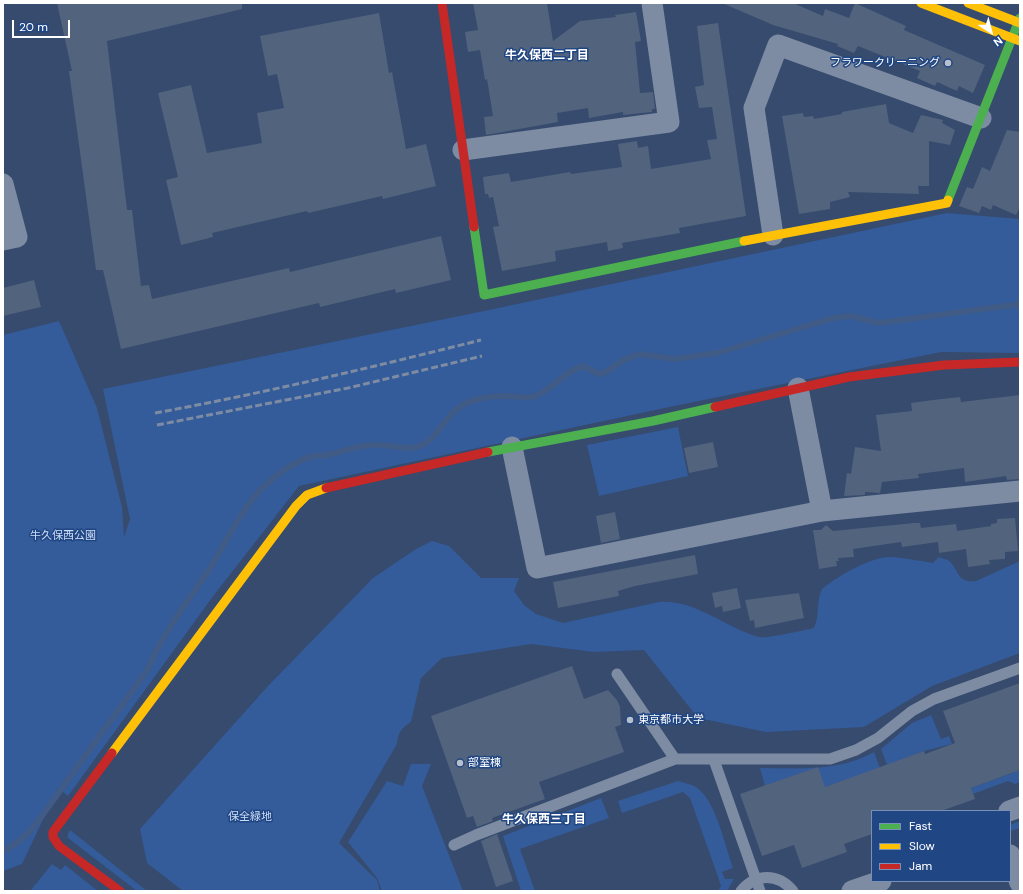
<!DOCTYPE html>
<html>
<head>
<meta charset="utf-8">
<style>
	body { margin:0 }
	#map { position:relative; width:1023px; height:894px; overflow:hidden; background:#364b6d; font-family:"DM Sans",sans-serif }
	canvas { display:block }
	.frame { position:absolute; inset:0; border:4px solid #fff; pointer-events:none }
	.legend { position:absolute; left:871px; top:810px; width:140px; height:72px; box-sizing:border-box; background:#204683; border:1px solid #7990b5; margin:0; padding:5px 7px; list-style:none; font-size:12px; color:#fff }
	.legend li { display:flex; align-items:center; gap:8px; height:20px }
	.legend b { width:20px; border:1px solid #7990b5 }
	.north { position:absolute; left:971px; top:12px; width:40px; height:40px; -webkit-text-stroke:3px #204683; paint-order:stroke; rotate:144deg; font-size:11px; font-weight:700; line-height:16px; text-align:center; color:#fff }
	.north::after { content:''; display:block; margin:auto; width:14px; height:18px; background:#fff; clip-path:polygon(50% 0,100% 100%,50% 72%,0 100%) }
	.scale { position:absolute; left:12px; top:20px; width:58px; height:18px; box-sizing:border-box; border:2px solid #fff; border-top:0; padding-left:5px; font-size:12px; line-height:14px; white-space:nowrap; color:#fff; -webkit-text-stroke:3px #204683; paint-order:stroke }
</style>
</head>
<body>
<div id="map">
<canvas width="1023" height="894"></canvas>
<div class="frame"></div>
<ul class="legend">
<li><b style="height:5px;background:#4caf50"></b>Fast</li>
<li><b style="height:5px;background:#ffc107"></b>Slow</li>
<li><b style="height:5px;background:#c62828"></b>Jam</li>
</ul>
<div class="north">N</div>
<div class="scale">20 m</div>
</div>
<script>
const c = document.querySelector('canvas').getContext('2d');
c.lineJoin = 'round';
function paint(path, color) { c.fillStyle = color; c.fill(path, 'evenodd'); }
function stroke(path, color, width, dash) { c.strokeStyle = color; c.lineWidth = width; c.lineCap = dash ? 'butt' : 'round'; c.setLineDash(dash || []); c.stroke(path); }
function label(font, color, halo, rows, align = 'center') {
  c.font = font + ' "DM Sans","Noto Sans JP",sans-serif'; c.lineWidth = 3; c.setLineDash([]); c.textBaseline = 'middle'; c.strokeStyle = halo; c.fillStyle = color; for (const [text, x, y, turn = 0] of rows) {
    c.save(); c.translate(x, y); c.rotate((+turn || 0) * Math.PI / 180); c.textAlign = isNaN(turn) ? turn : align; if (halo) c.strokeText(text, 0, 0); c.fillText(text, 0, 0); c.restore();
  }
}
paint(new Path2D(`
	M947 213 1020 219V353L941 352 674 406 299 486 214 595 68 796 58 788 22 864 3 871V335L59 321 97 408 122 507 124 537 130 519 103 389 484 311Z
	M678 427 688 476 599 496 587 445Z
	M432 541 449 546 481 578H519L514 591 524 605 536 614 563 623 659 602C696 599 725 628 759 637 767 639 804 630 814 628 820 615 816 601 822 589 838 576 871 556 892 557 906 558 919 561 933 563L939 557C941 558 945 559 948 560 959 569 957 584 976 581L1020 561V653L932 686 864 727 766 732 698 718 644 650 594 652 531 644 442 658 421 678 411 722C401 728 398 733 397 744L339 843 377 880 380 891H183L147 863 140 829 268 686 373 578 416 549Z
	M931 715 941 739 949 736 952 744 924 751 887 765 881 749 912 723Z
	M874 752 880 768 825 787 765 786 760 768C798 768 839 772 874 752Z
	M1020 759V782L1015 784 1008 781 973 794 971 788 1015 772 1012 762Z
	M411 764H431L422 786 463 891H382L377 878 348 842 387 781 403 786Z
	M678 781C684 783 691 784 696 787 716 800 725 846 733 868L722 872 725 879H734L727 891H718L721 886 717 874 690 798 683 792 622 813 618 801Z
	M601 798 609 818 520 849 535 891H521L503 836Z
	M1020 821V828L1011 831 1010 825Z
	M70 830 147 891H137L68 838V834Z
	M52 864 61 870 65 865 98 891H30Z`), '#345b9a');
stroke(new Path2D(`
	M3 851C17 844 27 836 36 824L148 669C162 634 187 603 208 571 225 544 239 514 260 490 273 477 293 462 310 457 316 455 322 456 328 455 345 451 361 444 379 445 392 445 408 451 420 446 439 438 444 416 461 406 474 398 493 396 508 396 515 396 525 399 532 397 552 391 564 371 583 366L599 374 606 372 623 360 639 354 675 359 717 353 833 318 851 316 879 323 1020 304`), '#415b87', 6);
paint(new Path2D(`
	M57 3H242V9L107 41 127 210H132L141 286 149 285 152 299 289 268 290 272 441 236 451 280 396 293 395 289 320 307 319 303 121 349 103 270H96L69 71H72Z
	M473 3H547L553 41 580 21 616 17 615 15 636 12 641 41 635 42 640 93 653 92 655 109H652V112L623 115V112L589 118 588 108 557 113 558 122 486 135 484 117 493 116 487 79 485 80 480 50 468 52 465 32 478 30Z
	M722 3H793L823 16 825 9 849 18 855 3 906 26 904 30 985 65 973 93 959 86 957 91 937 82 935 86 917 78 920 71 858 46 854 53 837 46 838 44 773 25Z
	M379 13 389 73 392 72 406 149 426 144 436 186 383 199 382 196 308 213 307 211 212 233 213 237 181 245 166 180 178 177 158 93 191 85 207 153 262 143 257 113 284 108 277 74 268 76 260 36Z
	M718 23 746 216 679 228 680 233 622 243 623 248 608 251 607 242 555 251 556 261 502 271 493 227 499 226 493 197 489 198 488 194H485L483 177 509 173 511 182 570 172 571 174 622 167 618 144 637 141 638 148 648 146 651 169 711 159 707 140 717 139 712 107 699 108 695 87 704 85 697 26Z
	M886 104 889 123 913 133 921 115 943 120 942 123 955 130 950 145 929 141V186H918L919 194 848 192 850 197 830 202V209L799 214 782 116 803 113 804 117 813 116 814 119 842 114V112Z
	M1007 130 1020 132V207L1016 215 993 205 991 210 982 206 979 213 959 206 967 187 973 189 982 167 990 171Z
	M34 280 41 307 3 316V288Z
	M1020 395V479L1007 480 1006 476 965 482 964 468 918 474 919 478 882 482 880 493 865 492V495L844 496 847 473 851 474 855 447 881 451 876 415 912 411 911 403 933 400 960 397 961 402Z
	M713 442 718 467 689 473 684 448Z
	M615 512 620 539 601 543 596 516Z
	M1015 518 1018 551 1005 552V559L989 560 990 564 968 567 966 549 939 553 938 542 902 547 901 542 853 549 854 557 838 558 839 561H836L837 566 819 569 813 530H821L826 525 833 531 914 523H920L921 528 956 524 957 531 991 526V524L997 523V519Z
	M695 555 698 574 635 586 618 591 619 596 558 608 553 582Z
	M737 588 741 608 723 612 722 606 715 608 712 593Z
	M799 593 804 618 755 628 754 620 750 621 745 600Z
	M572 666 584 699 608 690 617 700 620 707 621 725 615 727 624 752 539 782 545 799 492 818 493 821 477 827 473 816 467 818 431 716Z
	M1020 683V770L971 788 975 799 941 811H872V834L844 844 847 852 802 868 794 845 762 856 740 794 818 767 825 787 924 751 925 754 955 743 943 711Z
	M497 834 513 881 496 887 481 841Z`), '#52637e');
stroke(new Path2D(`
	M617 674 675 759
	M714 760 760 891
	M454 845 476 835 675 759H830L856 750 878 738 912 711 934 699 1020 668
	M741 891C756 873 778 873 793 891`), '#7d8ca3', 11);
stroke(new Path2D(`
	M463 150 669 122 652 3
	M3 184 17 237 3 240
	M773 235 754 108 778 45 981 118
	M798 388 822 511
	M512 447 537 568 822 511 1020 491
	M1009 811 1020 807
	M1010 855 1020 883
	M852 891 881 881`), '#7d8ca3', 21);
stroke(new Path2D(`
	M948 200 1020 18
	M474 227 484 295 744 241
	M488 452 653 421 715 407`), '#4caf50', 9);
stroke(new Path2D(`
	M921 3 1020 41
	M968 3 1020 23
	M744 241 947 203 948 200
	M112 753 296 506 307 495 326 488`), '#ffc107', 9);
stroke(new Path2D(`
	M442 3 474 227
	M715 407 849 377 944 365 1020 362
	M326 488 488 452
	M112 753 53 832V837L59 846 120 891`), '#c62828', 9);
stroke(new Path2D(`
	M155 413C265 393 373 367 481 340
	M157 425 348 388 482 356`), '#7d8ca3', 3, [7, 3]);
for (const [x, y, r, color] of [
	[948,63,4,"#b9c0cc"],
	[630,720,4,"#b9c0cc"],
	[460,763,4,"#b9c0cc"]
]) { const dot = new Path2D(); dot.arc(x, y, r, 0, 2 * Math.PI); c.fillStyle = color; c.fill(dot); stroke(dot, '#204683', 1.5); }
label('11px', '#fff', '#204683', [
	["フラワークリーニング",940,63,"right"],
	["東京都市大学",638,720],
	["部室棟",468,763]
], 'left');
label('11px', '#ccddf7', '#204683', [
	["牛久保西公園",63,536],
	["保全緑地",250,817]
]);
label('bold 12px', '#fff', '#204683', [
	["牛久保西二丁目",547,56],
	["牛久保西三丁目",544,820]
]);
</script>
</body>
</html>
